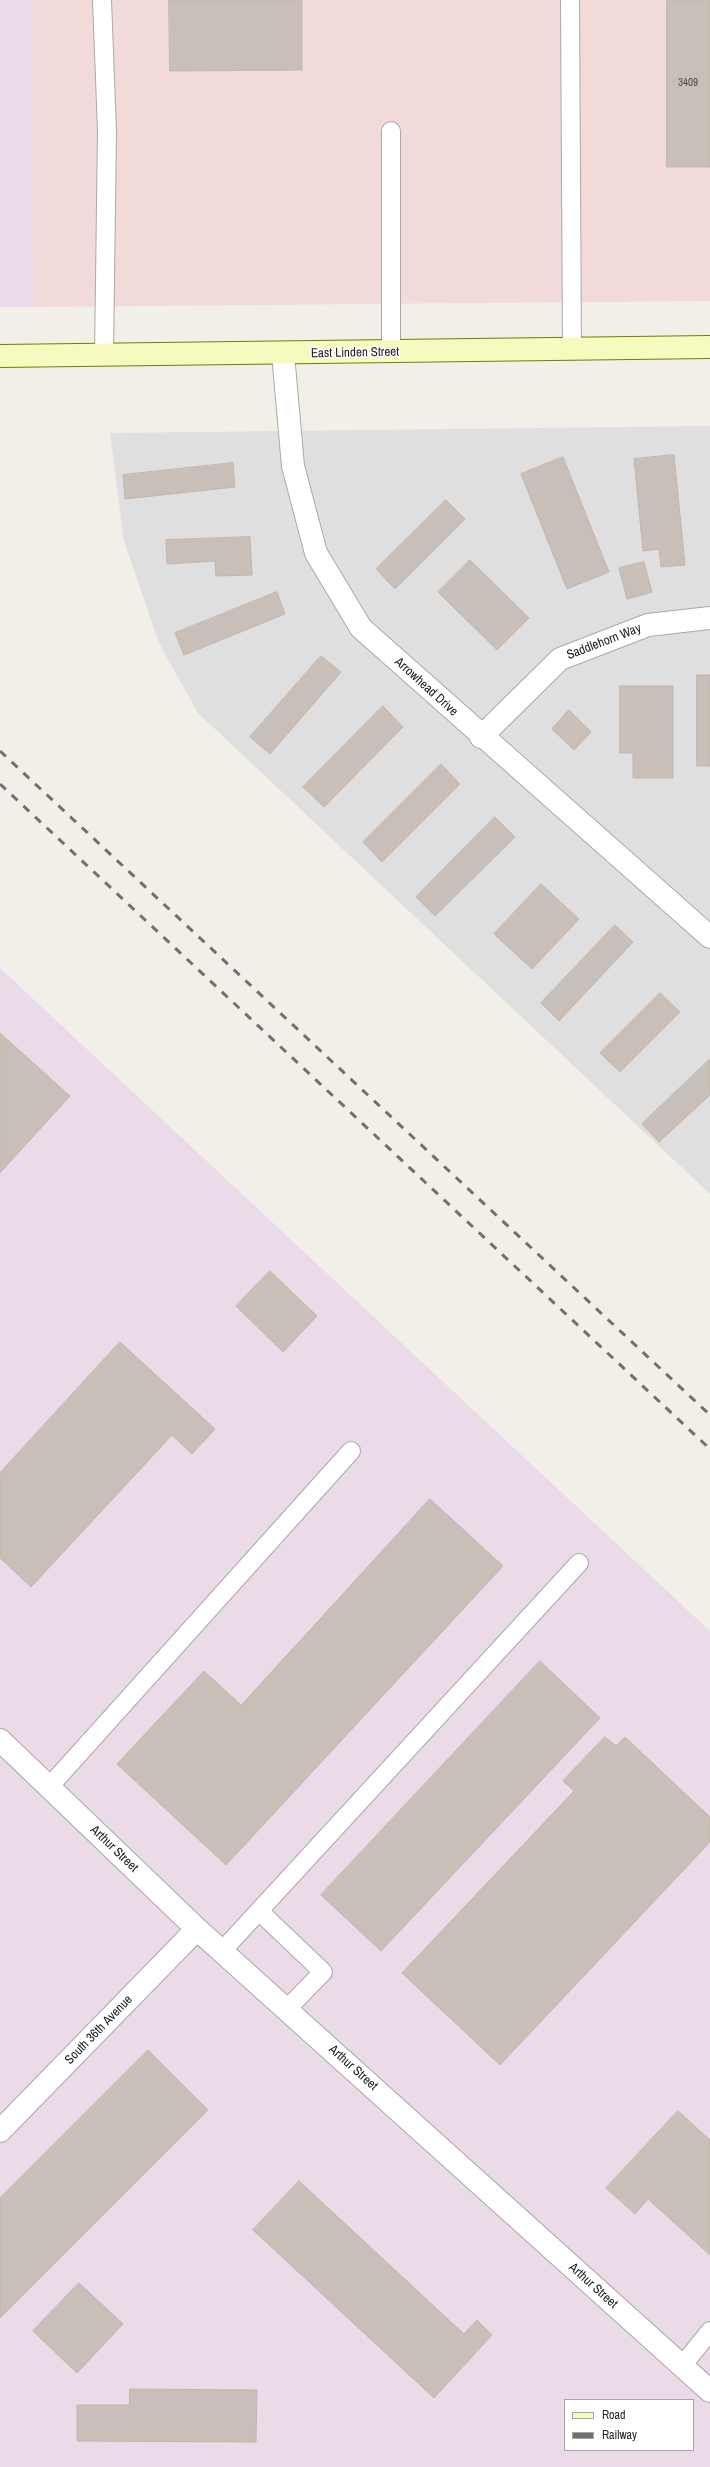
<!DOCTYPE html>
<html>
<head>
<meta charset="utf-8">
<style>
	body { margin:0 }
	#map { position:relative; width:710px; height:2467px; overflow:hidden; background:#f2efe9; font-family:"Archivo Narrow",sans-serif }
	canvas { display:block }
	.legend { position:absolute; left:564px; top:2399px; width:130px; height:52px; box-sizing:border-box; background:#fff; border:1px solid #a7a7a7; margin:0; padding:5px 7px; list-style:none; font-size:12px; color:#222 }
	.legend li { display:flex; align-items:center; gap:8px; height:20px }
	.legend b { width:20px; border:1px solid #a7a7a7 }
</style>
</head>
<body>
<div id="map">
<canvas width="710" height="2467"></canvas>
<ul class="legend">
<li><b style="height:5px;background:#f7fabf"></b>Road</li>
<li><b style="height:5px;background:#707070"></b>Railway</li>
</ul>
</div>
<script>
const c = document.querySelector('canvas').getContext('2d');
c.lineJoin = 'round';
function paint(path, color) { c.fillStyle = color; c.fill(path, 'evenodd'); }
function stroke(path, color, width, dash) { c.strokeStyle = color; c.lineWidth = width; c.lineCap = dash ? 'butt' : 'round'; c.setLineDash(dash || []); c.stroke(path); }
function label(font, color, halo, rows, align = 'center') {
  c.font = font + ' "Archivo Narrow",sans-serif'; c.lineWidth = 3; c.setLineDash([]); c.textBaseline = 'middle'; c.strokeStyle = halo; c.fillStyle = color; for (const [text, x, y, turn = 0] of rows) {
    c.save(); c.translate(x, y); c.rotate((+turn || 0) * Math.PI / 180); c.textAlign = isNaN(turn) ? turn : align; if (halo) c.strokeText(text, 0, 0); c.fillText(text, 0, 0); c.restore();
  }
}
paint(new Path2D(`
	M710 426V1194L198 713 159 643 124 541 110 433Z`), '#e0dfdf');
paint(new Path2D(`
	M31 0H710V301L34 307Z`), '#f2dad9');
paint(new Path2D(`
	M0 0H31L34 307H0Z
	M0 968 710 1631V2467H0ZM565 2400H693V2450H565Z`), '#ebdbe8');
const building = new Path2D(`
	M169 0H302V70L170 71Z
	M667 0H710V167H667Z
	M674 455 685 565 661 567 659 549 643 551 634 459Z
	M563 457 609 572 567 589 521 474Z
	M233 463 235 487 125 499 123 475Z
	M446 500 465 519 395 589 376 569Z
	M250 537 252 575 216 576 215 561 167 564 166 540Z
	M470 560 529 618 497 650 438 592Z
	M644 562 652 592 627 599 619 568Z
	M277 592 285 614 184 655 175 633Z
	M321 656 341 672 270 754 250 737Z
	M697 675H710V766H697Z
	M620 686H673V778H633V753H620Z
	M383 706 403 727 324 807 303 787Z
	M569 710 591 732 574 750 552 729Z
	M441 764 460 784 382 862 363 842Z
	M495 817 515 837 435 916 416 897Z
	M541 884 579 919 532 969 494 934Z
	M615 925 633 942 559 1021 541 1003Z
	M660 993 680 1012 620 1072 600 1053Z
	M0 1033 70 1096 0 1173Z
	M710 1059V1095L659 1142 642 1124Z
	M270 1271 317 1316 283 1352 236 1306Z
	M120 1342 215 1429 192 1454 172 1435 31 1587 0 1558V1473Z
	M430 1499 503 1566 226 1865 117 1764 204 1671 241 1705Z
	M540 1661 600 1718 381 1951 321 1895Z
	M605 1737 616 1746 625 1737 710 1817V1842L500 2065 402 1973 574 1791 563 1781Z
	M148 2050 208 2110 0 2318V2198Z
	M678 2111 710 2140V2255L648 2199 635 2214 606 2188Z
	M299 2181 464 2334 477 2320 492 2335 434 2398 253 2230Z
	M79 2283 123 2324 77 2373 33 2331Z
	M130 2389 257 2390 256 2442 77 2441V2405H129Z`);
paint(building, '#c7bfb8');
stroke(building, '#c4b6ab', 1);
const lane = new Path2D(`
	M102 0 107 131 104 355
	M570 0 572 349
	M391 131V352
	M49 1787 351 1451
	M259 1911 323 1972 287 2009
	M222 1951 579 1563
	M682 2366 710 2331`);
const street = new Path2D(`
	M283 354 293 466 316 553 361 628 710 937
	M481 737 560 659 648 625 710 618
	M0 1740 197 1929 710 2391
	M0 2131 197 1929`);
const secondary = new Path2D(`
	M0 356 710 347`);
stroke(lane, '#a9a9a9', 20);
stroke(street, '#a9a9a9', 24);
stroke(secondary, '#707d05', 24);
stroke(lane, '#fff', 18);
stroke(street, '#fff', 22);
stroke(secondary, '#f7fabf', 22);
stroke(new Path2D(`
	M0 751 710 1415
	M0 784 710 1449`), '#707070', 3, [8, 8]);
label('11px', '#4b4948', null, [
	["3409",688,83]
]);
label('13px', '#222', '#fff', [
	["East Linden Street",355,353,-1],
	["Saddlehorn Way",604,642,-21],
	["Arrowhead Drive",426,687,42],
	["Arthur Street",114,1849,44],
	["South 36th Avenue",99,2030,-46],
	["Arthur Street",353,2068,42],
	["Arthur Street",593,2286,42]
]);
</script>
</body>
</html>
